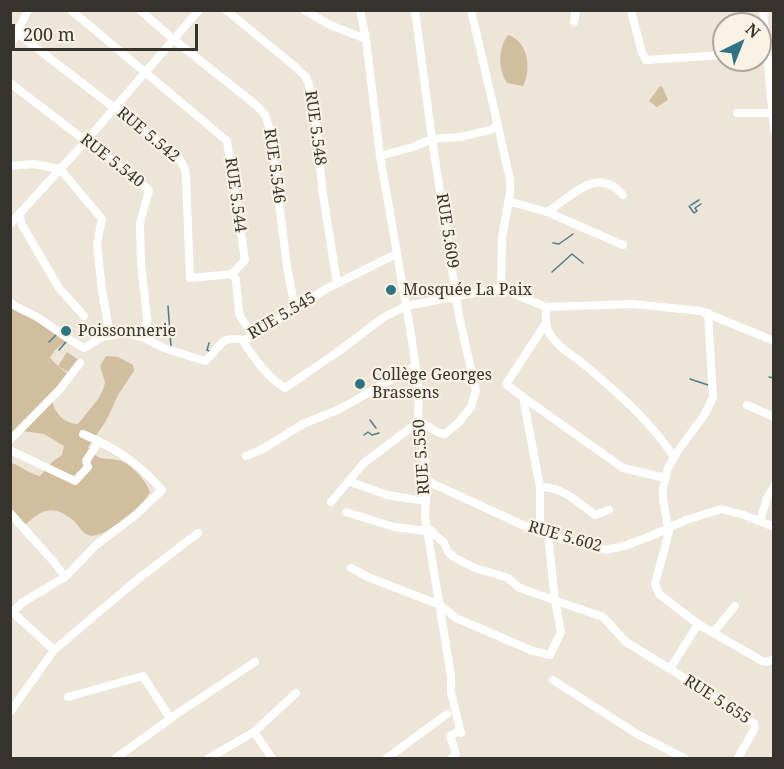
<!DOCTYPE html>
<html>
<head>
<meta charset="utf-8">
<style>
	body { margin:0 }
	#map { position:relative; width:784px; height:769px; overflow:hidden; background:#ece5d8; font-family:"Noto Serif",serif }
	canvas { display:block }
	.frame { position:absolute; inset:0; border:12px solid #36332e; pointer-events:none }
	.north { position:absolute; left:712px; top:12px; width:60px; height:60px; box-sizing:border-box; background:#faf2e5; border:2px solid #aca69c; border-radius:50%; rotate:43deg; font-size:16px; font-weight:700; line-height:24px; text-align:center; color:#36332e }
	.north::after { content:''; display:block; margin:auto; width:21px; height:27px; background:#307483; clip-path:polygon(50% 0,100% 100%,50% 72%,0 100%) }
	.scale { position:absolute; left:12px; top:24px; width:186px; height:27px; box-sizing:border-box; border:3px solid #36332e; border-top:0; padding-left:8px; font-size:18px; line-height:21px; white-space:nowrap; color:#36332e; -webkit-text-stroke:4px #faf2e5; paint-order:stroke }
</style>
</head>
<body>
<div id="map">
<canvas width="784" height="769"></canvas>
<div class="frame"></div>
<div class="north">N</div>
<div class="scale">200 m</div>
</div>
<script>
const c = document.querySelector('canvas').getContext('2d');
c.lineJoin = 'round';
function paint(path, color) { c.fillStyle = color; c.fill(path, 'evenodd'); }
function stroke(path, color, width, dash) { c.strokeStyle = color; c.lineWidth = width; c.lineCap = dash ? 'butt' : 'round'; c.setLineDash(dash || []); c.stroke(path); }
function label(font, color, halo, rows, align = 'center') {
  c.font = font + ' "Noto Serif",serif'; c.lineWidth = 4.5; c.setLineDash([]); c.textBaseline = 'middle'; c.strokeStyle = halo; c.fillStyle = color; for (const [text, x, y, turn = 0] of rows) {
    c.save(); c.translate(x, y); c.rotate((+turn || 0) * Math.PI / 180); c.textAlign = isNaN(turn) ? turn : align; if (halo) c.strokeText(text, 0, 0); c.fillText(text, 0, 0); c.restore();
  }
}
paint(new Path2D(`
	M508 35C528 41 532 69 523 86L507 83C498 69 498 48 508 35Z
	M660 86 663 88 668 100 657 107 649 101Z
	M11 305 35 319 66 342 55 350 50 358 58 366 67 352 80 361 71 374 58 366 70 376 52 400C54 413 65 424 78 424L99 398 104 387 105 382 100 366 106 356 118 357 133 365 134 371 118 395 106 421 88 447C100 464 105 456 121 461 133 465 146 481 150 492 144 505 103 541 88 535 82 533 79 526 75 522 54 504 43 508 24 526L11 518V463C20 465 27 473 40 476L52 462 62 455 64 446 44 434 15 430 11 434Z`), '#d0be9e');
stroke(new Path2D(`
	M691 205 699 200
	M689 206 694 213 697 211 695 208 701 204
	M553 243 559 244 573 234
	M552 272 572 254 583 263
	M168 306 171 347
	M49 342 57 334
	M209 343 207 350 209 351
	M59 350 66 342
	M769 377 774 378
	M690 379 708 385
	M370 420 376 428
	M364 435 368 432 372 435 379 433`), '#4f7d87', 1.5);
stroke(new Path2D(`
	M71 10 227 141 245 260 232 274 236 280 239 314 252 335
	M140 10 173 39 256 105 266 116 270 131 287 267 295 308
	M226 10 292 64 306 77 309 85 314 107 323 195 337 283
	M304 10 330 25 366 39 380 156 411 334 419 392 418 422 422 438 427 481 425 517 451 676V692L461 733 457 732 450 736 456 754 452 758
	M360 10 366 39
	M631 10 642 53 646 60 724 55
	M763 10 774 130
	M574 22 576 10
	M17 33 178 157 185 169 186 177 190 278 232 274
	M10 47 28 10
	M10 83 147 188 149 191 140 223 141 263 147 318 146 328 149 340
	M737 113H774
	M498 126 510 180V194L502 237 501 289
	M380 156 413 147 432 139 460 137 490 130 498 126 471 10
	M10 166 34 164 60 169 102 219 97 244 102 291 110 335
	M508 201 547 212 623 245
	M547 212C571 198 597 164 623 195
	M19 215 22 225 59 288 84 316
	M10 224 86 141 199 10
	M10 302C18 309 26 311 35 316 52 326 67 339 84 348L102 337 124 333 142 337 164 348 205 361C223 347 217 335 245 340L326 289 396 254
	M546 307 633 304 701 311 774 341
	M708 313 713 397 705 414 677 452 668 468 663 489V500L669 532 655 584 659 594 698 624 670 669 754 723 755 728 738 758
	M546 323C547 331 551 337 557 343 565 352 577 358 586 366 618 393 651 422 674 457
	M245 340 244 343C256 360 267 377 285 388L339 351 384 317 406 306 500 288 546 307V323L506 384 523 397 540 487V533
	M523 397 623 468 665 478
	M747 405 774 417
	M10 440 60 389 80 363
	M10 450 75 481 88 467 86 461 99 441
	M246 456 261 450 303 424 340 409 415 366
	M348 481 387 495 425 501
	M427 481 540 533 606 550 624 546 651 536 686 520 721 509 744 515 774 527
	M540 487C561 486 578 502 595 515L609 510
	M331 502 364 463 418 422C430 424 431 432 445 434L459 422 471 407 476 391 459 316 432 139 415 10
	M346 512 394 527 427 531
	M10 513 54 562 65 577
	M760 521 767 498 774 486
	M427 527 444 543 448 552 455 558 475 568 508 578 518 587 528 591 603 617 626 642 670 669
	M351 568 368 577 440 605 456 618 533 651 550 655 561 632 555 600 548 535
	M10 610 54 650
	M10 614 23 602 65 577 96 545 137 514 162 490C137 462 117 449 83 434
	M698 624 762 661 767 662 774 659
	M713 633 735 606
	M553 680 637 734 684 758
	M68 697 143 676 170 718
	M10 712 54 650 138 579 198 533
	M254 732 272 758
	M116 758 178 713 255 662
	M209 758 254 732 296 693
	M387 758 447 714`), '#fff', 8);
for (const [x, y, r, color] of [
	[391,290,6,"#307483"],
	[66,331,6,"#307483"],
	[360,384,6,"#307483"]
]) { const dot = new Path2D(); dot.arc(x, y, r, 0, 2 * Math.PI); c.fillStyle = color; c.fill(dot); stroke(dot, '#faf2e5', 2); }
label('16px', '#36332e', '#faf2e5', [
	["RUE 5.548",315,128,82],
	["RUE 5.542",148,135,40],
	["RUE 5.540",112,161,38],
	["RUE 5.546",274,166,82],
	["RUE 5.544",235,195,82],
	["RUE 5.609",447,231,81],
	["RUE 5.545",282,316,-31],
	["RUE 5.550",422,457,-94],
	["RUE 5.602",565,537,16],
	["RUE 5.655",717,700,33]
]);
label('16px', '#36332e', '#faf2e5', [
	["Mosquée La Paix",403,290],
	["Poissonnerie",78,331],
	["Collège Georges",372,375],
	["Brassens",372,393]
], 'left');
</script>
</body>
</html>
